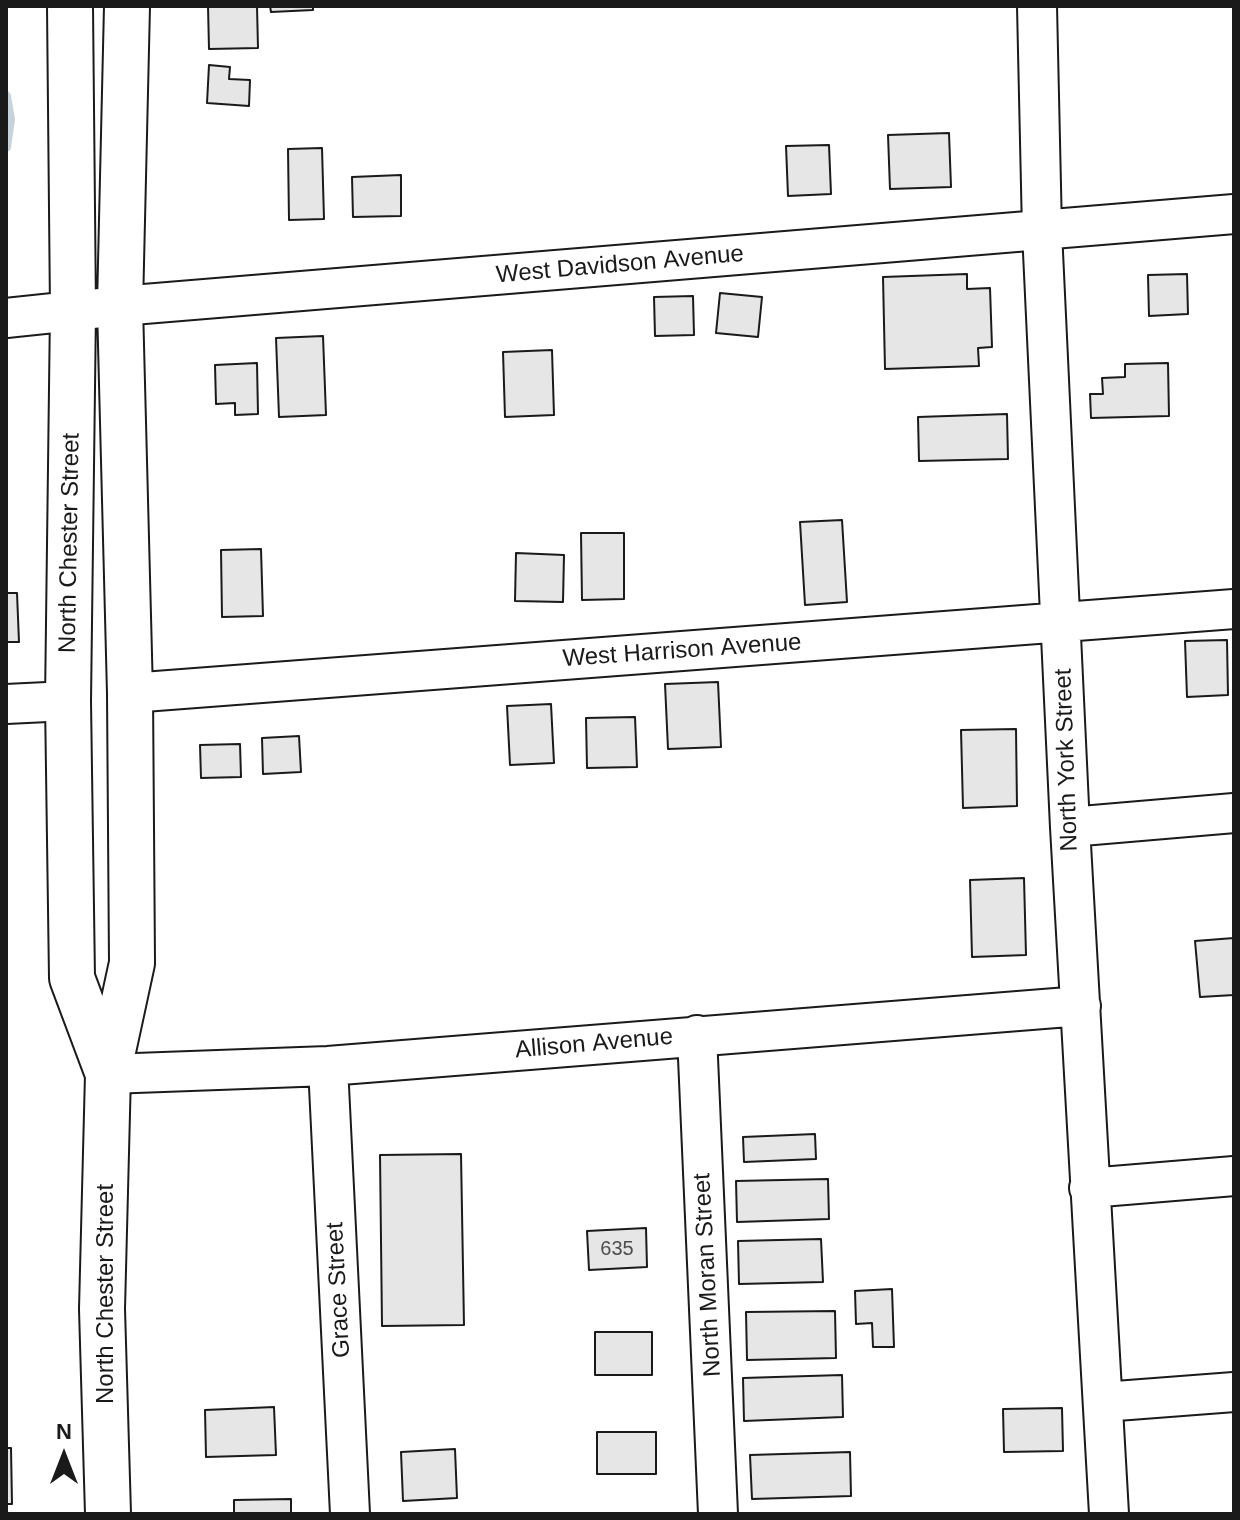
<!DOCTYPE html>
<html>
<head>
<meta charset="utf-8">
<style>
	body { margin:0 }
	#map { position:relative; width:1240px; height:1520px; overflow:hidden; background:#fff; font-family:Helvetica,sans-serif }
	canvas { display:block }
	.frame { position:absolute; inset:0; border:8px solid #1a1a1a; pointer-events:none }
	.north { position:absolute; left:24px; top:1416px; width:80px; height:80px; -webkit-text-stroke:6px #fff; paint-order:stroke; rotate:0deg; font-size:22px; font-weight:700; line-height:32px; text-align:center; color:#1a1a1a }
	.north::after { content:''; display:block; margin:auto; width:28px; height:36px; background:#1a1a1a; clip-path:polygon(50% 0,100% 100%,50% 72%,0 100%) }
</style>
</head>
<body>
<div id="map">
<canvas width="1240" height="1520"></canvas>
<div class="frame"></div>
<div class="north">N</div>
</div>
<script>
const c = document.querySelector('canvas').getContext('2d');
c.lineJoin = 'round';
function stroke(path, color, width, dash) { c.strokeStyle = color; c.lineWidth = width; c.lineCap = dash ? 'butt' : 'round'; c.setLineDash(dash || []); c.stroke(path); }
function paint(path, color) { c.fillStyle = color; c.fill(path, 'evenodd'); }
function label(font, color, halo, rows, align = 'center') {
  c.font = font + ' Helvetica,sans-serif'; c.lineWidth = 6; c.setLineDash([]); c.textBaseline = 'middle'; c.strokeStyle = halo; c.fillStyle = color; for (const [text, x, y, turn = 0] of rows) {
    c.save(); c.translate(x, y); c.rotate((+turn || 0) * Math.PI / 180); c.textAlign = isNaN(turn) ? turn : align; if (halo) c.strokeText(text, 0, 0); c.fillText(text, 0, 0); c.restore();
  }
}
stroke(new Path2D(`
	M6 96 10 119 6 147`), '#c6d2dc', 10);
const building = new Path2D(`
	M208 6H257L258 48 209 49Z
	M270 6H313V10L271 12Z
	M209 65 230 67 229 79 250 80 249 106 207 103Z
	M949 133 951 187 890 189 888 135Z
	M829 145 831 194 788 196 786 146Z
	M322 148 324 219 289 220 288 149Z
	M401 175V216L353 217 352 177Z
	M967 274V289L990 288 992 347 978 348 979 366 885 369 883 277Z
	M1187 274 1188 314 1149 316 1148 275Z
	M720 293 762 297 758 337 716 333Z
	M693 296 694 335 655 336 654 297Z
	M323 336 326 415 279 417 276 338Z
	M552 350 554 415 505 417 503 352Z
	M257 363 258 414 235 415V403L216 404 215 365Z
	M1168 363 1169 416 1091 418 1090 394H1103L1102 378 1125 377V364Z
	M1007 414 1008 459 919 461 918 417Z
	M842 520 847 602 805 605 800 522Z
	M581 533H624V599L582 600Z
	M261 549 263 616 222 617 221 550Z
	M516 553 564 555 563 602 515 601Z
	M6 593H17L19 642H6Z
	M1227 640 1228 695 1187 697 1185 641Z
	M718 682 721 747 668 749 665 684Z
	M551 704 554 763 510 765 507 706Z
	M635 717 637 767 587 768 586 718Z
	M1016 729 1017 806 963 808 961 730Z
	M299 736 301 772 263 774 262 738Z
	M240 744 241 777 201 778 200 745Z
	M1024 878 1026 955 972 957 970 880Z
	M1234 938V995L1200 997 1195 941Z
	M815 1134 816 1159 744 1162 743 1137Z
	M461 1154 464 1325 382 1326 380 1155Z
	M828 1179 829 1219 737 1222 736 1181Z
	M646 1228 647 1267 589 1270 587 1231Z
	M821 1239 823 1282 739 1284 738 1241Z
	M892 1289 894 1347H873L872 1323 856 1324 855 1291Z
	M835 1311 836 1358 747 1360 746 1312Z
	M595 1332H652V1375H595Z
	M842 1375 843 1417 744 1421 743 1378Z
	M274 1407 276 1455 206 1457 205 1410Z
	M1062 1408 1063 1451 1004 1452 1003 1409Z
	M597 1432H656V1474H597Z
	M6 1448H11L12 1504H6Z
	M455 1449 457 1498 403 1501 401 1452Z
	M850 1452 851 1496 752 1499 750 1455Z
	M291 1499V1514H234V1500Z`);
paint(building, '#e6e6e6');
stroke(building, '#1a1a1a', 2);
const minor = new Path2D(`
	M1037 6 1042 231 1070 827 1109 1514
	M6 318 120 306 1234 214
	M130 693 1234 609
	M6 704 68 701
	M1070 827 1234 813
	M697 1035 718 1514
	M328 1066 350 1514
	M108 1074 328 1066 1081 1006
	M1089 1188 1234 1176
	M1103 1402 1234 1392`);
const major = new Path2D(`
	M70 6 73 310 68 701 72 978 108 1074
	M108 1514 102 1309 108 1074 132 963 130 693 120 306 127 6`);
stroke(minor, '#1a1a1a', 42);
stroke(major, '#1a1a1a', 48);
stroke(minor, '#fff', 38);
stroke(major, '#fff', 44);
label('20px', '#4d4d4d', null, [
	["635",617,1249]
]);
label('24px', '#1a1a1a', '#fff', [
	["West Davidson Avenue",620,265,-5],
	["North Chester Street",70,543,-89],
	["West Harrison Avenue",682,651,-4],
	["North York Street",1067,760,-92],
	["Allison Avenue",594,1044,-5],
	["North Moran Street",708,1275,-93],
	["Grace Street",339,1290,-93],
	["North Chester Street",106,1294,-90]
]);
</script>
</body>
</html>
